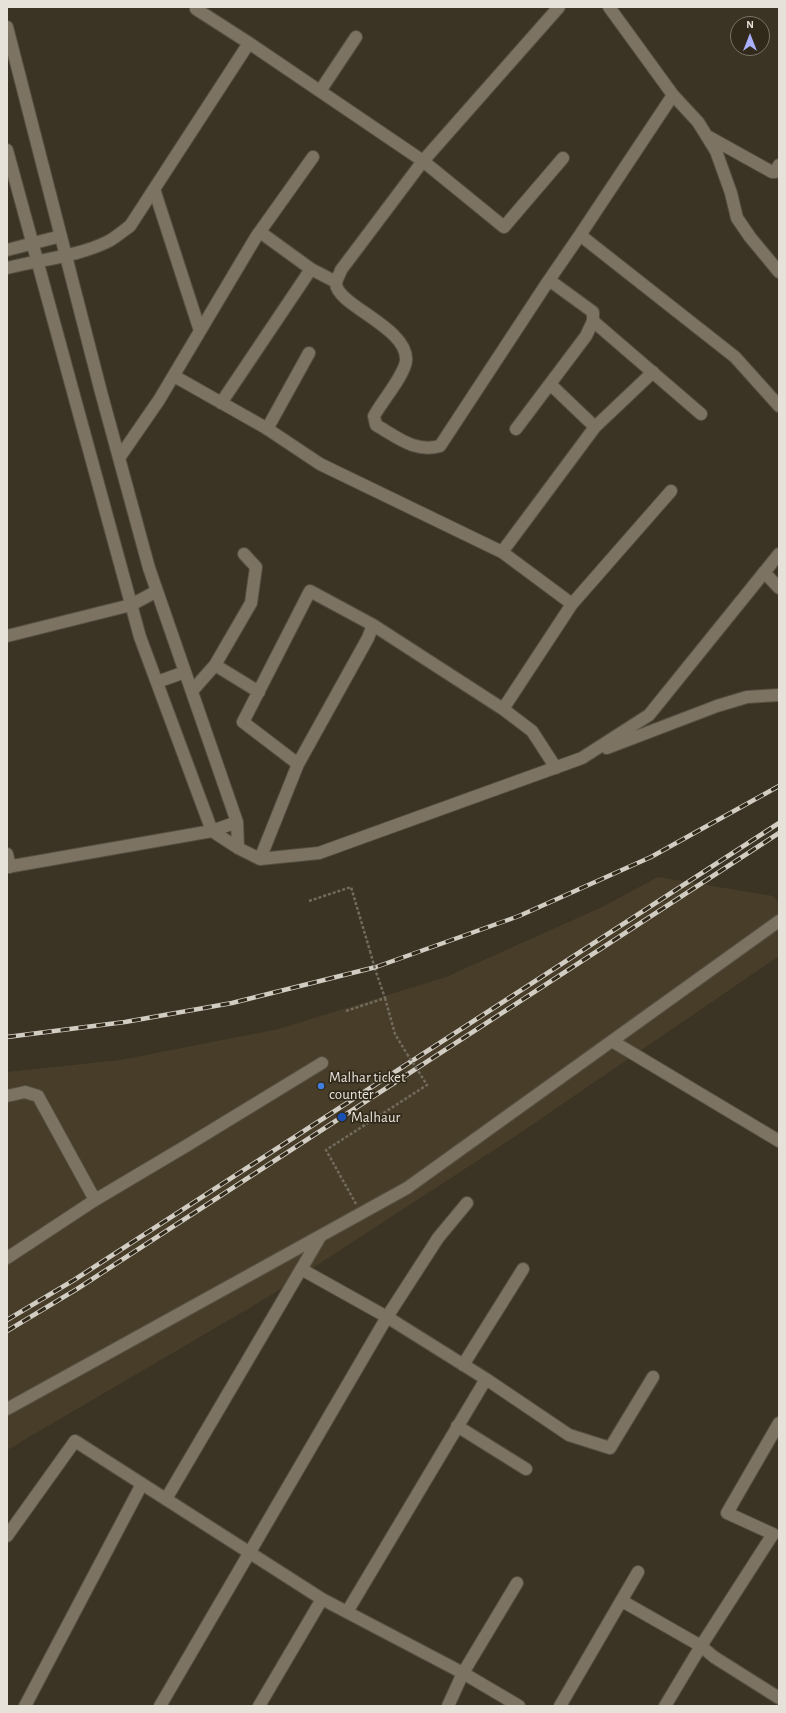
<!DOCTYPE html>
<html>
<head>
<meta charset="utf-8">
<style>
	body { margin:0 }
	#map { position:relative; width:786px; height:1713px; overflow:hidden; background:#3b3424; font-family:"Alegreya Sans",sans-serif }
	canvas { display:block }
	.frame { position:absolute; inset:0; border:8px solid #e7e2d9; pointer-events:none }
	.north { position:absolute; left:730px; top:16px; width:40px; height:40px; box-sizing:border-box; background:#312a1b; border:1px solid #7a7467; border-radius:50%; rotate:0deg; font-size:11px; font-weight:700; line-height:16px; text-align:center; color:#e7e2d9 }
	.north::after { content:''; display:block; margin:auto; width:14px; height:18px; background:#aab0fb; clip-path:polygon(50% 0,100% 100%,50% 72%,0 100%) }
</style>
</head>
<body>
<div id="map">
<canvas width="786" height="1713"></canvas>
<div class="frame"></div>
<div class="north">N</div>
</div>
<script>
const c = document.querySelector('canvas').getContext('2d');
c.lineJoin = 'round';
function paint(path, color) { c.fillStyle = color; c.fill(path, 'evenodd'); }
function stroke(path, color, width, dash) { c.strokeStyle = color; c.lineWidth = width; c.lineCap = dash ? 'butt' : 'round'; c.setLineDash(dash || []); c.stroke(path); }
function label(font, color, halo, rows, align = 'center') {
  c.font = font + ' "Alegreya Sans",sans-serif'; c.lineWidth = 3.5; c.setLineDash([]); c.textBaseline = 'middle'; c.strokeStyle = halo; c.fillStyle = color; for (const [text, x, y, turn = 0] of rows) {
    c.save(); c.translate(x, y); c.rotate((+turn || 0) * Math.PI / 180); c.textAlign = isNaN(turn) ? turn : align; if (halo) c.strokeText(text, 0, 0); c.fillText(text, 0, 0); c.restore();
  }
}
paint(new Path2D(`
	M658 877 773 896 779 903V956L517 1135 268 1297 7 1450V1072L120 1060 279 1029 446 977 602 907Z`), '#483d29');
const minor = new Path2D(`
	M559 7 423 161 341 270C340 274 336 280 336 284 338 306 409 328 406 361 404 376 382 401 374 416L376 425C397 437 415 453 440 446L547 283 580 235 673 95
	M609 7 673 95 698 122 716 151 731 193 737 218 750 237 779 272
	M196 9 249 43
	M7 27 101 392 149 568 237 822 238 848
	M320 91 356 37
	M709 137 772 172H775L779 165
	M7 150 140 637 212 831 238 848 260 859 319 853 582 758 649 715 779 554
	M154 189 200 331
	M260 232 311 269
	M580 235 735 357 779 406
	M7 250 61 236
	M7 268C41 259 77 257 109 241 116 237 123 231 130 226L249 43 423 161 504 227 563 158
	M593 321 701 414
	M174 376 266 428 320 464 502 552 572 604
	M550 384 595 427
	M221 403 311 269 336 282
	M267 429 309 353
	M516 429 586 336 593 321V312L549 280
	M119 458 159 400 256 237 313 157
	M502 552 595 427 653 372
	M764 572 779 588
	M7 636 131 605 157 591
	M215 665 259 692
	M157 682 185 672
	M192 691 215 665 251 603 256 567 244 554
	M503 709 572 604 671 491
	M607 748 717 706 747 697 779 695
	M298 764 243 722 310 591 373 625 503 709 532 731 556 768
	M7 854 10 867
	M260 859 298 764 368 638 373 625
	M7 867 212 831 237 822
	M612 1041 779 1141
	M7 1096 25 1092 38 1096 95 1200
	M7 1258 95 1200 186 1146 322 1063
	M463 1365 523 1269
	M486 1379 569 1435 610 1448 653 1377
	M7 1409 407 1188 779 921
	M457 1426 526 1469
	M166 1499 320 1237
	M7 1536 75 1441 322 1599
	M622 1601 701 1646 714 1657 779 1698
	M347 1612 486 1379 387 1317 438 1238 467 1203
	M25 1706 142 1484
	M160 1706 387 1317 301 1269
	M259 1706 322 1599 463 1673 519 1706
	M448 1706 463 1673 517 1583
	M560 1706 638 1572
	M665 1706 701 1646 773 1534 727 1513 779 1423`);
stroke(minor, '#554f42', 14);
stroke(new Path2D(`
	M309 901 351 887 370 951
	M385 998 395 1034 407 1054
	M346 1011 385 998 375 969
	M356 1204 326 1150 427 1085 417 1069`), '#716b5d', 2.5, [3, 2]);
stroke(minor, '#7c7362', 12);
const rail = new Path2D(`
	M7 1037 125 1022 232 1003 376 967 519 916 651 857 779 786
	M7 1320 74 1280 779 823
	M7 1331 77 1289 779 833`);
stroke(rail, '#d2cdc3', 4.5);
stroke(rail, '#312a1b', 3, [9]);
stroke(new Path2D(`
	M370 951 375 969
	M407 1054 417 1069`), '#716b5d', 2.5, [3, 2]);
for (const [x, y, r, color] of [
	[321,1086,4,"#3f7fe0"],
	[342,1117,5,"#1a4fb4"]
]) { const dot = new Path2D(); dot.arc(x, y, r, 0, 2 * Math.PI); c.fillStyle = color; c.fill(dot); stroke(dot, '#312a1b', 1.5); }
label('15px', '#e7e2d9', '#312a1b', [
	["Malhar ticket",329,1077],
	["counter",329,1094],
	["Malhaur",351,1117]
], 'left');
</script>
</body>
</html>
